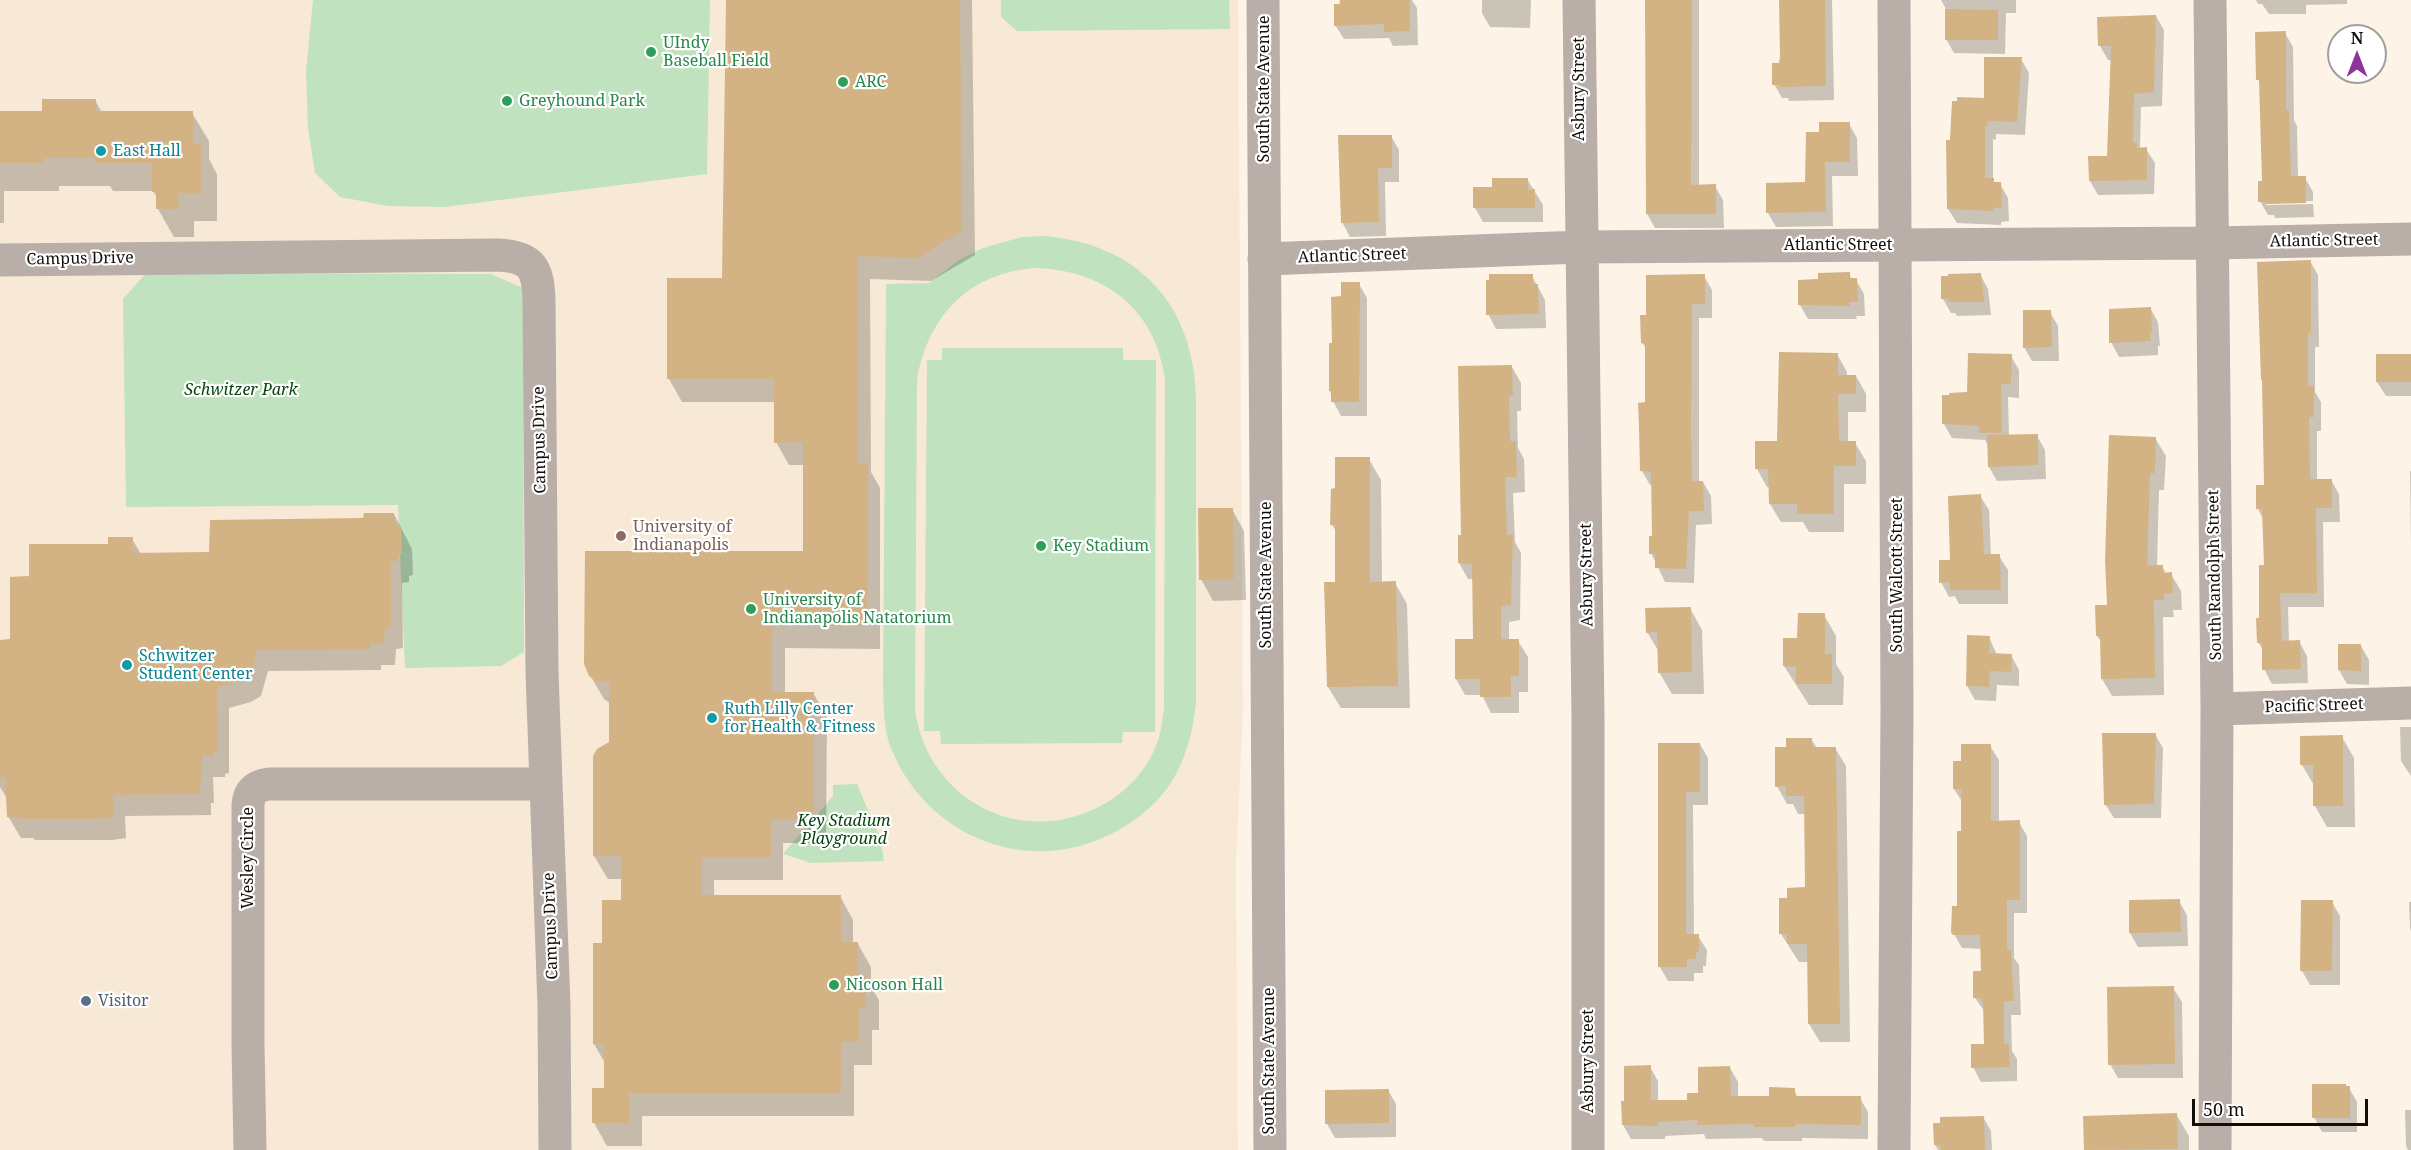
<!DOCTYPE html>
<html>
<head>
<meta charset="utf-8">
<style>
	body { margin:0 }
	#map { position:relative; width:2411px; height:1150px; overflow:hidden; background:#fdf4e7; font-family:"Noto Serif",serif }
	canvas { display:block }
	.north { position:absolute; left:2327px; top:24px; width:60px; height:60px; box-sizing:border-box; background:#fff; border:2px solid #a19f9c; border-radius:50%; rotate:0deg; font-size:16px; font-weight:700; line-height:24px; text-align:center; color:#130e07 }
	.north::after { content:''; display:block; margin:auto; width:21px; height:27px; background:#8f329c; clip-path:polygon(50% 0,100% 100%,50% 72%,0 100%) }
	.scale { position:absolute; left:2192px; top:1099px; width:176px; height:27px; box-sizing:border-box; border:3px solid #130e07; border-top:0; padding-left:8px; font-size:18px; line-height:21px; white-space:nowrap; color:#130e07; -webkit-text-stroke:4px #fff; paint-order:stroke }
</style>
</head>
<body>
<div id="map">
<canvas width="2411" height="1150"></canvas>
<div class="north">N</div>
<div class="scale">50 m</div>
</div>
<script>
const c = document.querySelector('canvas').getContext('2d');
c.lineJoin = 'round';
function paint(path, color) { c.fillStyle = color; c.fill(path, 'evenodd'); }
function stroke(path, color, width, dash) { c.strokeStyle = color; c.lineWidth = width; c.lineCap = dash ? 'butt' : 'round'; c.setLineDash(dash || []); c.stroke(path); }
function label(font, color, halo, rows, align = 'center') {
  c.font = font + ' "Noto Serif",serif'; c.lineWidth = 4.5; c.setLineDash([]); c.textBaseline = 'middle'; c.strokeStyle = halo; c.fillStyle = color; for (const [text, x, y, turn = 0] of rows) {
    c.save(); c.translate(x, y); c.rotate((+turn || 0) * Math.PI / 180); c.textAlign = isNaN(turn) ? turn : align; if (halo) c.strokeText(text, 0, 0); c.fillText(text, 0, 0); c.restore();
  }
}
paint(new Path2D(`
	M0 0H1238L1243 710 1236 864 1238 1150H0Z`), '#f8e9d6');
paint(new Path2D(`
	M313 0H710L707 174 444 207 388 206 340 197 315 173 308 129 306 72Z
	M1001 0H1229L1230 29 1017 31 1001 17Z
	M1043 236C1138 243 1195 305 1196 400V704C1193 728 1188 752 1176 774 1164 797 1144 815 1122 828 1036 880 928 841 891 748 883 729 884 705 883 685L886 284 929 283 959 260 983 248 1022 237ZM1037 268C1106 271 1155 309 1165 379L1164 708C1162 721 1161 736 1155 748 1145 772 1126 792 1104 804 1023 850 928 801 915 710L917 380C928 316 969 272 1037 268Z
	M146 273 491 274 523 288 524 652 501 666 405 668 398 505 126 507 123 299Z
	M942 348H1123V360H1156L1155 732H1123L1122 743 941 744 940 731H924L927 360H942Z
	M857 784 880 838 884 861 811 863 783 854 833 796V785Z`), '#c0e2bf');
paint(new Path2D(`
	M728 0H972L975 255 931 281 870 279 871 472 880 488V649L785 648V693H813L827 716 826 836H812V843H783V880H714V897L840 896 853 920V944H858L871 967V987L879 1000V1030H872V1065H854V1116H642V1146H607L594 1123 606 1089 605 1063 594 1044 604 945 622 901V879H608L594 856 611 742V704L604 699 590 675 804 553V465H789L776 442 775 402H682L669 379 724 280Z
	M1340 0H1412L1417 8 1418 45 1393 46 1389 38 1344 39 1335 25Z
	M1482 0H1531L1530 28 1490 27 1482 13Z
	M1646 0H1699V186H1715L1723 200 1724 228H1655L1647 214Z
	M1780 0H1832L1834 100 1789 101 1788 98H1782L1774 84 1780 64Z
	M1941 0H2016V13H2006L2005 54 1954 53 1946 39V9Z
	M2256 0H2347V4L2306 5V14H2269L2262 4H2258Z
	M2156 16 2164 30 2162 106 2141 107 2140 149H2146L2155 163 2154 194 2098 195 2090 181 2109 158 2112 60H2108L2100 46Z
	M2285 33 2293 47 2294 120 2297 126 2298 178H2305L2313 192V201L2266 202V205L2313 204 2314 217 2275 218 2274 215H2268L2260 201 2263 182 2261 85 2258 79Z
	M2021 59 2029 73 2025 135 1996 134V140L1993 139V179L1995 184H2000L2008 198 2009 221 2001 222V225L1957 223 1948 209 1952 141Z
	M95 100 102 113H192L209 141V159L217 174V221H194V237H174L158 209V199L153 191H113L110 186H59V191H4V223H0V113H44Z
	M1849 124 1857 138 1858 176H1832L1833 226 1776 227 1768 213 1807 184 1820 134Z
	M1391 136 1399 150V182H1385L1386 236 1350 237 1342 222Z
	M1527 179 1543 205V222H1483L1475 208 1494 188Z
	M2310 261 2318 275 2319 347H2315V392L2321 402V431H2317V480H2331L2339 494 2340 522H2323L2324 607H2288L2289 642 2299 641 2307 656 2308 683 2272 684 2264 669 2263 651 2259 643 2265 566 2263 519 2258 509 2257 487H2265Z
	M1849 273 1852 280H1856L1864 294 1865 316H1856L1857 319H1808L1800 305 1820 280Z
	M1980 274 1988 289 1991 315 1957 316 1955 313H1951L1943 299Z
	M1532 276 1545 300 1546 328 1496 329 1488 314Z
	M1704 276 1712 290V318H1699V482H1703L1711 496 1712 524 1696 525 1694 583 1665 582 1651 553 1654 538 1653 485H1650L1642 471 1647 404V350L1642 342 1647 317Z
	M1359 284 1367 298V416H1341L1333 401 1330 391 1334 345 1342 298Z
	M2150 308 2158 322 2160 346H2158V355L2119 357 2111 342Z
	M2050 312 2058 326 2059 361H2032L2024 347Z
	M1837 354 1847 372V376H1856L1866 394V412H1848V443H1855L1866 461V484H1844V532H1809L1803 522H1781L1770 504V487H1767L1757 469V443H1778Z
	M2011 356 2019 370V398L2008 397 2009 436H2037L2045 450 2046 479 1997 481 1989 467V447L1985 440 1952 438 1944 424 1968 394Z
	M2377 356 2411 357V396H2386L2377 382Z
	M1512 367 1521 383V411H1517L1518 448 1524 459 1525 492 1513 493 1515 542 1521 553 1520 620 1509 622V641H1518L1528 657V692H1519V713H1491L1482 695H1465L1456 679 1475 641 1474 579H1468L1459 563 1463 536Z
	M2155 438 2166 456 2164 490H2159L2157 566H2162L2167 575 2171 574 2181 591 2182 610H2173L2174 617H2163L2164 695 2112 696 2102 679V643L2097 636 2108 606Z
	M1369 459 1381 480 1382 583H1395L1407 604 1410 708H1341L1328 687 1337 583V533L1332 525 1336 490Z
	M2410 471H2411V547Z
	M1980 496 1989 510 1991 556H1999L2008 570V604H1959L1955 596 1949 597 1941 582Z
	M1232 509 1244 531 1246 600 1213 601 1201 579Z
	M394 514 412 549 413 575 409 576V582L402 583 403 648 396 649 395 665H381V670L268 671 261 696 251 702 229 708V773L225 774V777H213L214 803H211V815L125 816 126 838 112 840H35L33 838H21L8 816V800L0 787V641H11L31 578 109 545 132 539 141 554H211Z
	M1690 608 1702 630 1704 694H1672L1659 672V652L1647 632Z
	M1824 615 1836 636V664L1844 677 1843 705H1809L1784 666Z
	M1969 637H1989L1997 655H2011L2019 670V686L1997 685 1996 701 1975 700 1967 686Z
	M2361 646 2369 660V685L2347 684 2339 670Z
	M2400 727H2411V776L2401 761Z
	M2155 734 2163 748 2161 818H2114L2105 804Z
	M2342 737 2354 758 2355 827H2327L2315 806V787L2302 765Z
	M1811 739 1817 748H1835L1846 766 1850 1042H1820L1809 1024 1808 962H1799L1781 934 1788 900 1807 889 1806 814H1798L1793 804H1787L1777 786 1787 748Z
	M1700 744 1708 758V805H1693L1694 936H1698L1707 950 1706 966H1703V973H1694V981H1668L1660 967 1659 745Z
	M1990 746 1999 760V822H2019L2027 836V913H2014V958L2019 965 2021 1015H2011L2012 1051 2017 1059V1081L1981 1082 1973 1067 1986 1045 1985 1012 1975 998 1983 973 1982 949 1962 948 1953 932 1958 908 1963 832V803L1954 789 1963 762Z
	M2179 901 2187 915 2188 946 2138 947 2130 933V902Z
	M2332 902 2340 916V985H2310L2302 971Z
	M2409 902H2411V931L2410 928Z
	M2173 988 2182 1002 2183 1078H2118L2110 1064Z
	M1650 1067 1658 1081V1102H1688L1700 1095 1730 1068 1738 1082V1098H1770L1794 1090 1798 1098H1860L1868 1112V1139L1802 1138V1141H1764L1762 1138 1706 1139 1704 1134 1665 1136V1139H1631L1623 1125 1626 1102Z
	M2349 1088 2357 1102V1132H2322L2314 1117Z
	M1388 1090 1396 1104V1137L1335 1138 1327 1124Z
	M2405 1110H2411V1150H2408L2406 1146Z
	M2176 1114 2189 1136V1150H2085V1117Z
	M1983 1117 1991 1131 1992 1150H1938L1935 1145 1942 1124Z`), '#0003');
paint(new Path2D(`
	M726 0H960L962 231 917 258 858 256V463H868L867 626 772 625V692H814V813H799V820H771V857H702V895H841V942H858V976H866V1008H859V1042H841V1093H629V1123H592V1088H604V1044H593V943H602V900H621V856H593V756L597 749 609 742V681H595L589 676 584 664 585 551H803V442L774 443V379H667V278H722Z
	M1340 0H1410V31L1384 32V24L1334 26V4H1340Z
	M1645 0H1692L1691 185 1716 184V214H1646Z
	M1779 0H1825L1826 86 1780 87V85H1772V63H1779L1780 57Z
	M1945 9 1998 10V40H1945Z
	M2156 15 2154 92 2134 94 2133 143H2137V148L2147 147V180L2089 181 2088 156H2107L2111 46H2098L2097 17Z
	M2286 31V110H2289L2291 176H2306V203L2266 204 2265 202H2258V181H2262L2259 80H2256L2255 32Z
	M1984 57H2022L2017 122 1988 121V126H1985V178H1994V182H2001L2002 207 1994 208V211L1947 209 1946 140H1950L1952 101H1957V97L1984 98Z
	M42 99H96V111H193V144H201V193H178L179 209H156V192H152V163H95V158H44V163H0V111H42Z
	M1819 122H1850V162H1825L1826 212 1766 213V183L1805 182 1806 132H1819Z
	M1338 135H1392V168H1378L1379 222 1341 223Z
	M1492 178H1528V190L1535 189V208H1473V187H1492Z
	M2311 260V333H2308V386H2314V417H2309L2310 479H2332V508H2316L2317 593H2280L2282 641 2300 640 2301 669 2262 670V643H2257L2256 618H2259V565H2264L2262 509H2256V485H2264L2262 380H2261L2257 262Z
	M1850 272V278H1857L1858 302H1849L1850 306 1798 305V280L1818 279V273Z
	M1981 273 1984 302H1948V299H1941V276H1948V274Z
	M1489 274H1533V284H1538L1539 314 1486 315V280H1489Z
	M1705 274V304H1692L1691 430 1692 481H1703L1704 511H1689L1686 569 1655 568V554H1649V536H1652L1651 472 1640 471 1639 427 1638 403 1645 402V344L1641 343 1640 315H1646V275Z
	M1341 282H1360L1359 402H1331V391H1329V343H1332L1331 297 1341 296Z
	M2151 307 2152 332H2150L2151 341 2109 343V309Z
	M2023 310H2051L2052 347 2023 348Z
	M1779 352 1838 353V375H1856V394H1838L1839 441H1856V466H1834V514H1797V504H1769L1768 469H1755V441H1777Z
	M1968 353 2012 354 2011 384H2001L2002 433H1979V426L1942 424V395H1949V393L1967 392Z
	M2376 354H2411V382H2376Z
	M1512 365 1513 396H1509L1510 441H1516L1517 477H1505L1507 535H1513L1511 605 1501 606V639H1519V676H1511V697H1480V679H1455V639H1473L1472 564 1458 563V535H1461L1458 366Z
	M2038 434V465L1988 467 1987 435Z
	M2109 435 2156 437 2155 473H2150L2147 565H2163V573L2172 572 2173 593H2164V600H2154L2155 678 2101 679 2100 636H2096L2095 605H2107L2105 561Z
	M1335 457H1370V582L1396 581 1398 686 1327 687 1324 582H1335V525H1330L1331 489 1335 488Z
	M1981 494 1984 554H2000L2001 590H1950V582L1939 583V560H1950L1948 496Z
	M1198 508H1233L1234 579 1199 580Z
	M364 513H394L395 526H401L402 554 398 555 397 561 391 562V627H385L384 644H370V649L257 650 253 669 249 674 239 681 217 687 218 752H214V756H202V782H199L200 794 113 795 114 817 99 819H21V817H7L5 778H0V640L10 639V577L29 576V544H108V537H133V553L209 552 210 520 363 518Z
	M1691 607 1692 672 1658 673 1657 632 1646 633 1645 608Z
	M1798 613H1825V654H1832V684H1796V667L1783 666V638H1797Z
	M1967 635 1990 636 1989 653 2012 654 2011 672 1990 671 1989 687 1966 686Z
	M2338 644H2361V671L2338 670Z
	M2102 733H2156L2154 804 2104 805Z
	M2343 735V806H2313V765H2300V736Z
	M1786 738H1812V747H1836L1840 1024H1808L1807 944H1787V934H1779V898H1787V888L1805 887 1804 796H1786V786L1775 787V747H1786Z
	M1658 743H1700V792H1686V934H1699V952H1696V959H1687V967H1658Z
	M1961 744H1991V821L2020 820V900H2007V950H2011L2014 1001H2004V1044H2009L2010 1067 1971 1068V1044H1984L1983 1003 1981 998H1973V971H1981L1980 935H1953L1951 932 1952 906H1957V831H1961V789H1953V761H1961Z
	M2180 899 2181 932 2129 933V900Z
	M2301 900H2333L2332 971H2300Z
	M2174 986 2175 1064 2108 1065 2107 987Z
	M1651 1065V1100H1687V1093H1698V1067L1730 1066 1731 1096H1769V1087L1795 1088V1096H1861V1125L1795 1124V1127H1754V1124L1697 1125V1120L1658 1122V1126L1622 1125 1621 1101H1624V1066Z
	M2312 1084H2346V1086H2350V1118H2312Z
	M1389 1089V1123L1325 1124V1090Z
	M2177 1113 2178 1149 2084 1150 2083 1116Z
	M1984 1116 1985 1150H1941L1940 1145H1934L1933 1123H1940V1117Z`), '#d3b283');
stroke(new Path2D(`
	M1263 0 1270 1150
	M1579 0 1588 718V1150
	M2210 0 2217 709 2215 1150
	M1264 259 1581 247 2211 243 2411 239
	M0 260 499 255C533 257 538 269 539 301L542 672 554 1006 555 1150
	M2217 709 2411 703
	M250 1150 248 1046V805C249 791 255 786 269 784H546
	M1894 1150 1897 711 1894 0`), '#b9aea8', 33);
for (const [x, y, r, color] of [
	[651,52,6,"#2e9e5b"],
	[843,82,6,"#2e9e5b"],
	[507,101,6,"#2e9e5b"],
	[101,151,6,"#0f9aa8"],
	[621,536,6,"#8d6e63"],
	[1041,546,6,"#2e9e5b"],
	[751,609,6,"#2e9e5b"],
	[127,665,6,"#0f9aa8"],
	[712,718,6,"#0f9aa8"],
	[834,985,6,"#2e9e5b"],
	[86,1001,6,"#5c6f8a"]
]) { const dot = new Path2D(); dot.arc(x, y, r, 0, 2 * Math.PI); c.fillStyle = color; c.fill(dot); stroke(dot, '#fff', 2); }
label('16px', '#27864d', '#fff', [
	["UIndy",663,43],
	["Baseball Field",663,61],
	["ARC",855,82],
	["Greyhound Park",519,101],
	["Key Stadium",1053,546],
	["University of",763,600],
	["Indianapolis Natatorium",763,618],
	["Nicoson Hall",846,985]
], 'left');
label('16px', '#130e07', '#fff', [
	["South State Avenue",1264,89,-90],
	["Asbury Street",1579,89,-90],
	["Atlantic Street",2324,241,-1],
	["Atlantic Street",1838,245],
	["Atlantic Street",1352,256,-2],
	["Campus Drive",80,259,-1],
	["Campus Drive",540,440,-91],
	["South State Avenue",1266,575,-90],
	["Asbury Street",1587,575,-91],
	["South Walcott Street",1897,575,-90],
	["South Randolph Street",2215,575,-91],
	["Pacific Street",2314,706,-2],
	["Wesley Circle",248,858,-90],
	["Campus Drive",551,926,-92],
	["South State Avenue",1269,1061,-90],
	["Asbury Street",1588,1061,-90]
]);
label('16px', '#0d838f', '#fff', [
	["East Hall",113,151],
	["Schwitzer",139,656],
	["Student Center",139,674],
	["Ruth Lilly Center",724,709],
	["for Health & Fitness",724,727]
], 'left');
label('italic 16px', '#06450f', '#fff', [
	["Schwitzer Park",241,390],
	["Key Stadium",844,821],
	["Playground",844,839]
]);
label('16px', '#785e54', '#fff', [
	["University of",633,527],
	["Indianapolis",633,545]
], 'left');
label('16px', '#4e5e75', '#fff', [
	["Visitor",98,1001]
], 'left');
</script>
</body>
</html>
